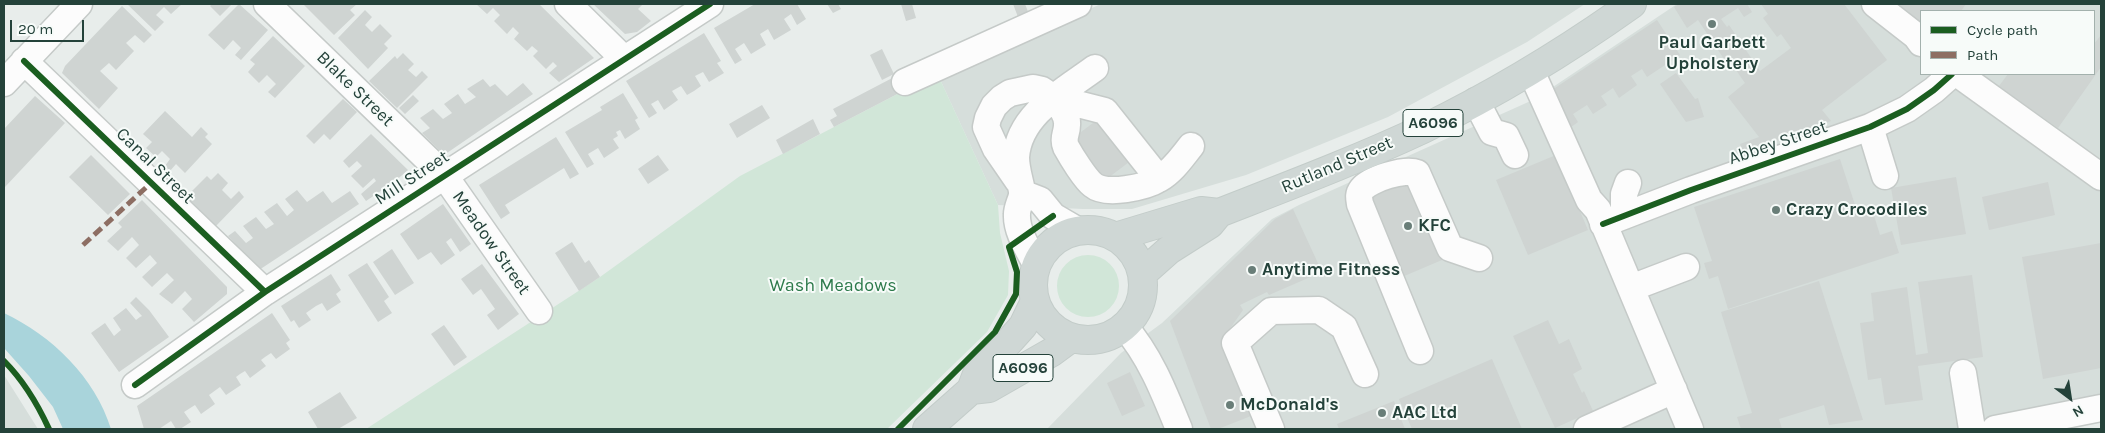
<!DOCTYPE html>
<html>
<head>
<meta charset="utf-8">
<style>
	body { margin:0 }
	#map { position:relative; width:2105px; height:433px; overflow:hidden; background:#e8edeb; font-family:Karla,sans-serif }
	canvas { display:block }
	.frame { position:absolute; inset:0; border:5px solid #24423a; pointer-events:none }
	.legend { position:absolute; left:1920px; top:10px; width:175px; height:65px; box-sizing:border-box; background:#f7fbf9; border:1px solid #a3b1ad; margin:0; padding:6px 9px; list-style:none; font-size:15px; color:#24423a }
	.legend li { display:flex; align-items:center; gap:10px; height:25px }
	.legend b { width:25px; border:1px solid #a3b1ad }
	.north { position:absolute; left:2045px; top:373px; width:50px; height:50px; -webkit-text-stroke:4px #f7fbf9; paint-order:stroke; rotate:149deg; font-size:14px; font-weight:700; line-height:20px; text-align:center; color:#24423a }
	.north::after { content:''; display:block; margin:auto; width:18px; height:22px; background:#24423a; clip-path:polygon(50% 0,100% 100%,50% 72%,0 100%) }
	.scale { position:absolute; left:10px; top:20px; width:74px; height:22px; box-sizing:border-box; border:2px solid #24423a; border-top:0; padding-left:6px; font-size:15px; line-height:18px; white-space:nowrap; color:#24423a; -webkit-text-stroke:4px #f7fbf9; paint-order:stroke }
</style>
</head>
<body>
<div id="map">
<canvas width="2105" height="433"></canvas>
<div class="frame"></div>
<ul class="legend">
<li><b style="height:6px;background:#1b5e20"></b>Cycle path</li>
<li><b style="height:6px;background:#8d6e63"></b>Path</li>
</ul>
<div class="north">N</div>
<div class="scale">20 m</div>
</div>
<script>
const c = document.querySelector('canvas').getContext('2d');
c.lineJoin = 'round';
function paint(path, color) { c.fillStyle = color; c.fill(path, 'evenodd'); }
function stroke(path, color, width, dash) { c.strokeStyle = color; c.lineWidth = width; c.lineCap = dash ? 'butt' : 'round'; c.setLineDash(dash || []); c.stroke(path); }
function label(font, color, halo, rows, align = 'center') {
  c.font = font + ' Karla,sans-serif'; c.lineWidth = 4; c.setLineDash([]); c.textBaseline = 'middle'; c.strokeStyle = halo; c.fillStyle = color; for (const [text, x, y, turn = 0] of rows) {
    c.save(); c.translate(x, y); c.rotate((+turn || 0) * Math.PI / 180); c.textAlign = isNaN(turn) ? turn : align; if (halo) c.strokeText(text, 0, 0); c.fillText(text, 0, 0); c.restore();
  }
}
paint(new Path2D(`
	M1101 4H1585L1527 42 1388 117 1246 175 1132 209H1083L998 205 938 75Z
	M1677 4H2101V419L2051 429H1047L1121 353 1162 323 1272 219 1299 205 1535 99ZM1921 11H2094V74H1921Z
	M4 375 38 429H4Z`), '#d6dedb');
paint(new Path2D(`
	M938 75 998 205 1000 233 1009 271 1008 295 987 332 887 429H366L600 277 740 176 905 90Z
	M1057 286a31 31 0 1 1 62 0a31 31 0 1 1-62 0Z`), '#d1e6d8');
paint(new Path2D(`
	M4 313C52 336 95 377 111 429H63L53 407 29 376 4 348Z`), '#a9d4db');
paint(new Path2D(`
	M127 4H182L171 14 164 7 156 15 164 22 155 31Z
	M212 4H232L220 16 210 6Z
	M239 4 268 30 241 60 235 55 241 48 233 40 224 50 208 35Z
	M303 4H357L350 10 355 15 334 35Z
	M476 4H539L594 58 559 82 549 73 557 66 553 62 546 69 533 56 538 51 532 46 527 51 514 39 519 33 513 27 507 34 494 21 500 15 493 8 487 14Z
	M593 4H643L638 9 651 21 637 32 625 34Z
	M755 4H797L806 19 797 25 791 14 784 19 791 30 774 40 768 29 760 34 766 45 751 54 744 43 735 49 742 60 735 64 714 28Z
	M827 4H838L841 9 833 13Z
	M901 4H912L916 18 906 21Z
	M1013 4H1025L1029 14 1018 17Z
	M1679 4H1747L1752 12 1744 17 1738 8 1721 19 1727 27 1729 25 1760 71 1791 48 1781 34 1777 37 1763 18 1768 14 1761 4H1844L1887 60 1822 110 1831 121 1743 153 1740 144 1759 137 1728 97 1745 83 1729 60 1726 62 1698 20 1687 28 1674 7Z
	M1893 4H1966L1961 11H1921V25Z
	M122 6 152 35 144 43 135 35 126 43 134 51 116 70 109 63 100 71 118 88 99 109 62 73 65 66Z
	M365 10 372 17 365 25 372 32 380 24 392 36 384 44 388 48 368 69 338 38Z
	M1657 20 1680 55 1647 77 1642 69 1631 76 1637 85 1619 98 1613 88 1601 96 1607 105 1593 114 1587 105 1573 114 1578 122 1567 130 1549 92Z
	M704 33 721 61 717 63 724 73 709 82 703 72 695 76 701 86 694 91 687 95 681 86 672 91 678 100 664 110 658 100 651 104 657 113 649 118 626 81Z
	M2101 35V67L2058 128 1999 86 2008 74H2094V44Z
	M273 36 305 66 275 98 268 92 276 84 267 75 259 83 248 72 255 64 250 60Z
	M882 49 894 74 882 80 870 55Z
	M403 53 414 64 408 70 416 77 422 71 428 77 397 108 369 81 395 56 397 59Z
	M1676 73 1695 99 1698 98 1704 117 1686 122 1660 84Z
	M898 75 905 90 834 127 830 120 837 116 833 109Z
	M483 79 490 87 495 84 507 96 523 83 533 94 444 155 422 133 430 128 420 118 433 109 443 119 452 113 444 104 458 94 465 104 476 97 467 89Z
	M623 93 638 118 635 120 640 129 625 139 620 130 616 132 618 136 613 139 619 148 604 158 598 148 588 154 594 164 587 168 565 132 602 110 600 107Z
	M413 95 419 101 405 114 399 108Z
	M35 96 65 123 5 187 4 129Z
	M343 99 357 112 330 140 324 134 314 144 306 136Z
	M762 105 770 118 737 138 729 124Z
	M165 111 192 137 201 127 208 134 205 137 212 144 185 173 176 164 170 171 165 166 170 159 162 151 156 157 146 148 152 142 143 134Z
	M1101 117 1133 159 1100 184 1069 141Z
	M813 119 820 134 783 154 776 140Z
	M371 134 408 170 394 182 366 201 361 194 376 181 374 178 363 188 351 176 362 166 357 161 349 168 343 161Z
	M556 137 579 174 570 179 564 168 505 205 510 213 501 219 479 185Z
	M91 155 130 194 108 215 69 177Z
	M658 155 669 170 648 184 638 169Z
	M1556 155 1588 230 1528 255 1496 180Z
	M1840 159 1858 214 1872 209 1880 235 1892 231 1899 253 1728 309 1718 276 1709 279 1704 263 1712 261 1694 207Z
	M218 173 228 183 222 190 231 199 239 191 244 197 216 226 186 197 207 176 211 180Z
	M1956 177 1966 234 1901 245 1891 188Z
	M1410 182 1442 260 1402 277 1368 197Z
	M2048 182 2055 215 1989 230 1982 197Z
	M297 190 307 202 323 191 332 203 350 191 359 204 259 270 228 236 235 231 246 243 253 238 243 226 256 217 266 229 274 224 264 212 277 203 287 216 294 210 285 199Z
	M142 200 227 287V294L194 322 182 309 192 299 185 291 172 304 159 294 174 280 167 273 152 287 142 277 157 263 150 255 136 268 126 258 139 245 132 237 118 251 107 241 122 227 118 223Z
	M443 204 471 244 460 252 451 238 446 242 455 255 441 265 431 252 418 260 400 234Z
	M1293 209 1322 272 1269 295 1267 292 1240 305 1243 310 1224 337 1255 408 1249 410 1251 416 1218 429H1211L1170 321 1275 219Z
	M572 242 585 263 589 260 600 277 579 291 555 253Z
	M2101 243V368L2043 379 2022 257Z
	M392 249 414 283 395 295 373 262Z
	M367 263 389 297 384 301 392 313 378 322 348 275Z
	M482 264 519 314 498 330 487 315 495 309 481 289 473 295 461 279Z
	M331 274 341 290 336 294 341 302 327 311 322 303 316 306 306 313 311 320 299 328 294 320 291 322 281 306Z
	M1972 275 1983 357 1918 366 1923 400 1885 405 1881 378 1868 380 1860 323 1874 321 1871 293 1907 287 1916 355 1928 353 1918 282Z
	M1819 281 1863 420 1829 425 1824 405 1779 419 1782 429H1741L1737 417 1752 413 1721 312Z
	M136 297 149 310 169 337 119 372 91 333 105 323 114 336 121 330 113 318 126 308 136 320 140 317 142 316 130 303Z
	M272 313 290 340 286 343 290 349 276 359 271 353 265 357 261 360 266 366 250 378 245 371 240 374 236 377 241 385 226 395 220 387 209 395 215 404 201 414 195 405 184 412 191 422 180 429H176L171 421 159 429H144L137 406Z
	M1548 320 1559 344 1569 339 1582 369 1573 374 1582 393 1584 391 1593 411 1555 428 1513 336Z
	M444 325 467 357 454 366 431 334Z
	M1492 359 1522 429H1412L1399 399Z
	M1130 372 1145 406 1122 416 1107 383Z
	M340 392 357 418 338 429H318L308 412Z
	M1394 401 1405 429H1339L1337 424Z`), '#cfd4d2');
const minor = new Path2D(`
	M267 4 444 175 539 311
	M568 4 624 59
	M1875 4 1916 36 1921 43
	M24 61 265 292
	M1531 71 1589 200 1598 210 1690 429
	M1958 74 2101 177
	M905 82 1078 4
	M4 83 79 4
	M1054 98C1060 106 1068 114 1067 125 1067 134 1062 138 1066 147 1071 156 1085 179 1093 185 1106 196 1146 187 1159 179 1173 171 1182 157 1191 146
	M1476 101 1492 132 1506 136 1515 155
	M1870 127 1885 176
	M1018 181 996 149 986 127 988 118 994 106 1002 98 1010 93 1033 88 1042 90 1054 98 1105 111 1159 179
	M1022 193 1040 200 1053 216 1077 230
	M1624 216V194L1628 183
	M1603 224 1691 190 1870 127 1907 109 1934 90 1952 74
	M1036 264C1028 249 1016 231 1017 214 1017 206 1023 198 1022 191 1020 180 1016 169 1016 157 1019 114 1064 91 1095 68
	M1631 288 1686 267
	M1124 326C1150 356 1164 392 1179 429
	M1420 351 1360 204C1359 198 1358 194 1362 189 1370 179 1405 168 1417 173L1450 248 1479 258
	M1963 373 1972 429
	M135 385 265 292 710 4
	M1271 429 1235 343 1271 311 1319 310 1344 327 1365 374
	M1587 429 1674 390
	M1995 429 2101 408`);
const major = new Path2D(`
	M1033 285a55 55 0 1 1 110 0a55 55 0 1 1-110 0Z
	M1115 237 1201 211 1219 213C1288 186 1357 160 1423 129 1497 93 1566 51 1632 4
	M1142 274 1169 250 1210 224 1219 213
	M971 390 989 388 1052 352 1071 338
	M927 429 971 390 977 374 997 355 1023 326 1035 301`);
stroke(minor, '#c5cac8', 29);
stroke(major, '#c3ccc9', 30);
stroke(minor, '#fcfcfc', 26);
stroke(major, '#cfd7d5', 28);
stroke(new Path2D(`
	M83 245 151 183`), '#8d6e63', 5, [10, 5]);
stroke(new Path2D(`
	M24 61 265 292
	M1603 224 1691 190 1870 127 1907 109 1934 90 1952 74
	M4 361C23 380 38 405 49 429
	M135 385 265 292 710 4
	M898 429 995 332 1016 294 1017 272 1009 247 1053 216`), '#1b5e20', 6);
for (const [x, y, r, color] of [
	[1712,24,5,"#697e78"],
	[1776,210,5,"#697e78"],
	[1408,226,5,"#697e78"],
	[1252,270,5,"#697e78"],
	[1230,405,5,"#697e78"],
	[1382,413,5,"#697e78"]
]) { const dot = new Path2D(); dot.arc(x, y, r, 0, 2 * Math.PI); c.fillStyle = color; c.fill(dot); stroke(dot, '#f7fbf9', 2); }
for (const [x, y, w] of [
	[1433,123,60],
	[1023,368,60]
]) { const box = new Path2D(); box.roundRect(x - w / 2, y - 13.5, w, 27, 4); c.fillStyle = '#f7fbf9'; c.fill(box); stroke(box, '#24423a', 1); }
label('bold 16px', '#24423a', null, [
	["A6096",1433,123],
	["A6096",1023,368]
]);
label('bold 18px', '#24423a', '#f7fbf9', [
	["Paul Garbett",1712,43,"center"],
	["Upholstery",1712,64,"center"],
	["Crazy Crocodiles",1786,210],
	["KFC",1418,226],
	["Anytime Fitness",1262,270],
	["McDonald's",1240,405],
	["AAC Ltd",1392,413]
], 'left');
label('18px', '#24423a', '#f7fbf9', [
	["Blake Street",355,89,44],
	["Abbey Street",1778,143,-19],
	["Rutland Street",1337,165,-23],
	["Canal Street",155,166,44],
	["Mill Street",412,178,-33],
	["Meadow Street",491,243,55]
]);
label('18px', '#2d7a4b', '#f7fbf9', [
	["Wash Meadows",833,286]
]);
</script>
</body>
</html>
